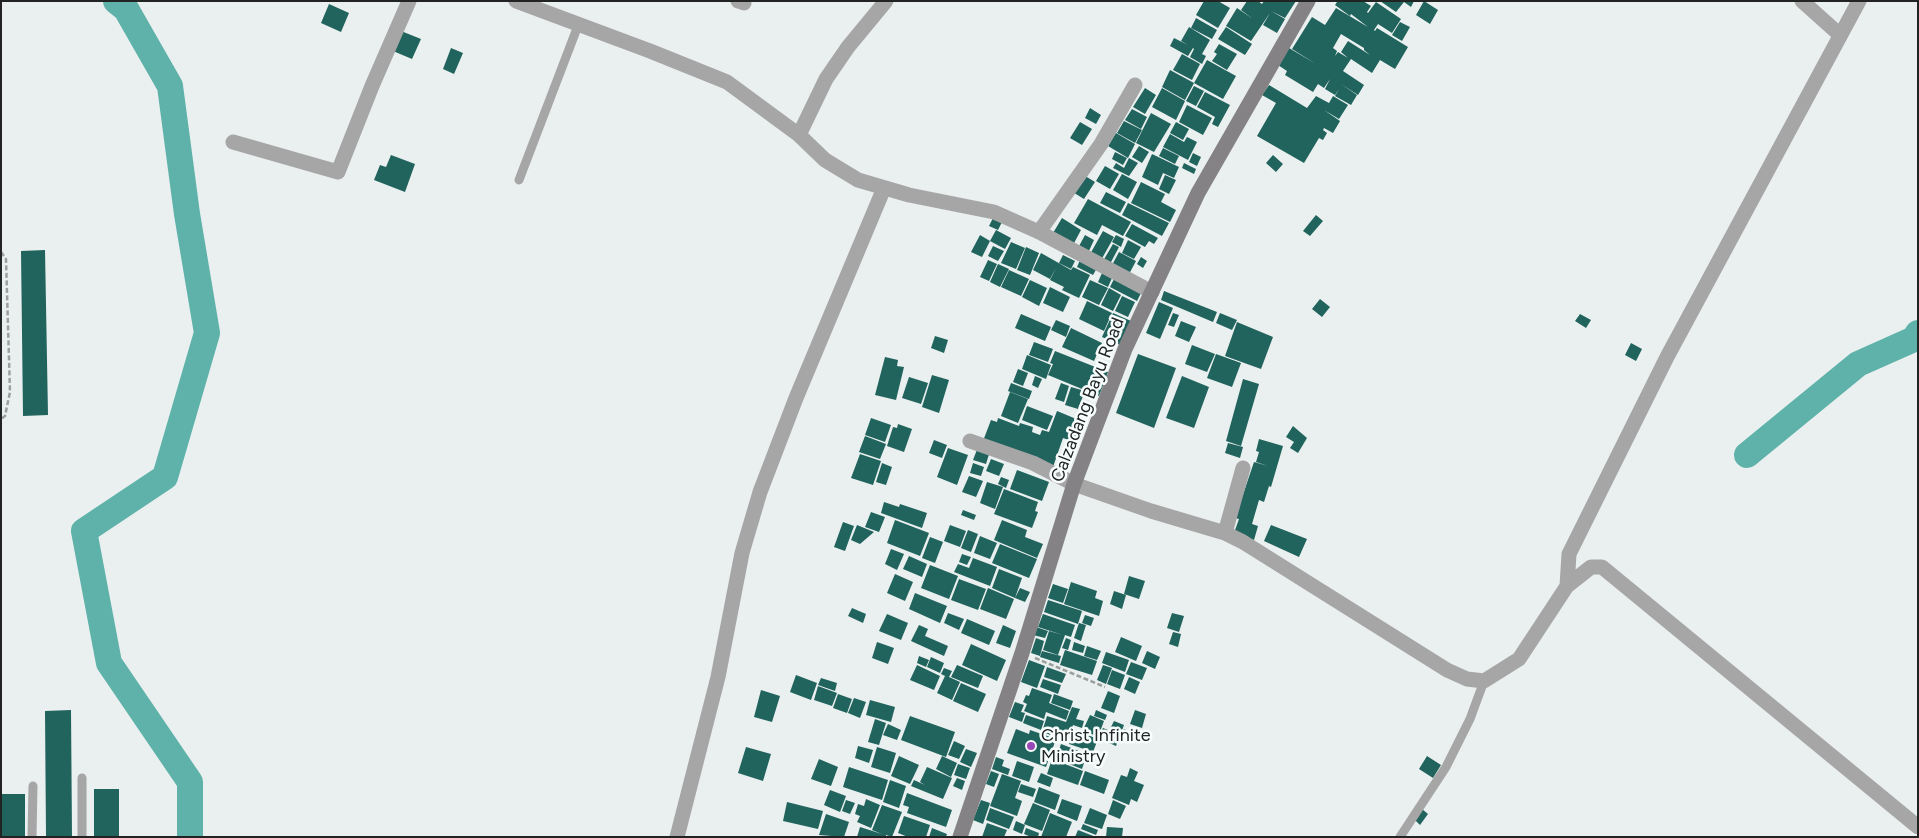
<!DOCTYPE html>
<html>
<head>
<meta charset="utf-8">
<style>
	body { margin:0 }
	#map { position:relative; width:1919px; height:838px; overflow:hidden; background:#eaf0ef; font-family:Figtree,sans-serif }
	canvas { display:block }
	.frame { position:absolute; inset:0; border:2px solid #222424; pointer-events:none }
</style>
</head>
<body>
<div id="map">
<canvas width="1919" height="838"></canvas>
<div class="frame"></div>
</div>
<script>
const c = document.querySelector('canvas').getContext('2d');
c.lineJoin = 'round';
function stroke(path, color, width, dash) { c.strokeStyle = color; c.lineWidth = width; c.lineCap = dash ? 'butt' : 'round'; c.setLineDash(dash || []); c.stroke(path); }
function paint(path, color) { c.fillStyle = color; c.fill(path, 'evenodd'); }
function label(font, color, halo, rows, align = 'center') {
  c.font = font + ' Figtree,sans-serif'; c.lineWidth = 5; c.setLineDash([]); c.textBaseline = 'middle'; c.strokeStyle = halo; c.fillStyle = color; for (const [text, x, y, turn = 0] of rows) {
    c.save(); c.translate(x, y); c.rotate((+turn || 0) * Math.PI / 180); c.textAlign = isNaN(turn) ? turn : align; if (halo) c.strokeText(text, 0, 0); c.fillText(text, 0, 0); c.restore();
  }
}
stroke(new Path2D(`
	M116 1 126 9 170 86 187 214 207 333 165 477 84 531 109 663 190 782V837
	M1747 455 1858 364 1914 339 1918 333`), '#5eb2aa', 26);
paint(new Path2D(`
	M1204 1H1218L1230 8 1218 28 1196 15Z
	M1247 1H1258L1262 4 1264 1H1296L1285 18 1271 11 1285 19 1277 33 1263 25 1270 13 1251 41 1226 26 1237 8 1253 19 1241 10Z
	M1335 1H1363L1371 6 1367 12 1368 13 1376 2 1401 19 1392 33 1378 24 1374 30 1375 31 1377 28 1408 47 1395 69 1380 60 1372 73 1351 59 1343 71 1337 67 1364 85 1358 95 1341 84 1357 95 1351 105 1335 96 1339 89 1335 95 1325 89 1330 79 1324 88 1318 84 1313 92 1285 75 1287 71 1278 65 1289 48 1316 64 1292 49 1312 17 1325 25 1336 8 1368 27 1351 14 1350 16 1335 5 1337 2ZM1341 34 1364 48V50L1370 55 1348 41 1341 52 1348 58 1338 52 1335 56 1337 51 1333 48Z
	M1380 1H1414L1411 7 1404 2 1396 12Z
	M1424 1 1438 10 1430 24 1416 15Z
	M329 4 349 13 341 32 321 23Z
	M1196 18 1217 30 1212 39 1191 28Z
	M1400 22 1410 27 1402 41 1392 35Z
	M1189 27 1210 40 1202 54 1206 56 1202 64 1190 57 1194 49 1193 48 1188 56 1170 46 1174 38 1188 45 1181 41Z
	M1226 27 1252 44 1245 55 1218 39Z
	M401 31 421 39 412 59 393 51Z
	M1219 44 1237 54 1227 70 1212 61 1217 54 1214 52Z
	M451 48 463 53 454 74 443 69Z
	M1182 54 1200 64 1192 80 1173 70Z
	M1207 60 1236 76 1223 99 1194 83Z
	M1170 70 1194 83 1185 100 1162 87Z
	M1269 85 1307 108 1316 96 1329 103 1333 96 1348 105 1339 119 1324 110 1340 121 1333 133 1324 128 1323 130 1327 133 1323 140 1319 138 1304 163 1257 136 1276 103 1262 95Z
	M1194 86 1204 91 1196 106 1186 101Z
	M1145 88 1156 95 1145 114 1133 107Z
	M1162 88 1185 101 1176 120 1152 107Z
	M1205 92 1230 105 1218 127 1212 124 1215 117 1197 107Z
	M1187 105 1212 118 1203 135 1179 122Z
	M1090 108 1101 115 1096 124 1085 118Z
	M1132 109 1147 117 1141 129 1125 120Z
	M1151 113 1171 124 1154 152 1136 143Z
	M1124 121 1142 130 1135 143 1117 133Z
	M1080 122 1092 129 1082 145 1070 138Z
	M1176 122 1189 129 1183 140 1170 133Z
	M1116 133 1135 144 1128 158 1108 146Z
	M1170 134 1184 142 1187 137 1197 142 1188 160 1163 147Z
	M1139 146 1149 152 1142 163 1132 157Z
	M1163 148 1179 156 1175 164 1159 156Z
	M1115 152 1127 158 1123 165 1112 159Z
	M1193 153 1201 157 1197 166 1189 162Z
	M1152 154 1179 167 1174 178 1163 173 1158 185 1142 177Z
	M391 155 415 164 405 192 374 180 380 165 386 167Z
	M1273 155 1283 164 1276 172 1266 163Z
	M1129 158 1138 163 1129 176 1113 168 1116 163 1124 168Z
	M1184 163 1196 169 1194 174 1182 168Z
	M1105 166 1119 174 1110 189 1096 181Z
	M1082 174 1095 182 1084 199 1071 191Z
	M1122 174 1137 182 1128 199 1113 190Z
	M1165 175 1176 180 1169 194 1159 189Z
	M1141 182 1165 194 1161 202 1176 210 1170 222 1131 203Z
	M1106 192 1126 202 1120 213 1100 203Z
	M1088 199 1131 222 1123 236 1102 225 1097 235 1074 223Z
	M1128 203 1169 223 1162 236 1122 215Z
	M1316 215 1323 221 1310 236 1303 231Z
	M993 218 1002 222 998 230 989 226Z
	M1062 218 1081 230 1073 245 1053 233Z
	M1132 224 1158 238 1154 244 1149 241 1145 247 1125 236Z
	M996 230 1011 238 1005 249 990 241Z
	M1103 231 1114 237 1100 262 1089 256Z
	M980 235 990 241 982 257 971 252Z
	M1085 235 1094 240 1088 253 1078 248Z
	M1116 235 1124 239 1121 247 1112 242Z
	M1128 240 1141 247 1134 259 1122 253Z
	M1011 242 1025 248 1016 269 1001 263Z
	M1113 244 1119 247 1110 264 1103 261Z
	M993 246 1004 251 998 261 988 256Z
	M1026 247 1039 253 1030 275 1017 270Z
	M45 250 48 415 23 416 21 251Z
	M1119 252 1136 261 1128 276 1111 267Z
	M1041 253 1071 270 1073 267 1090 275 1079 298 1062 290 1064 287 1050 280 1056 268 1050 279 1033 270Z
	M1063 255 1075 261 1071 269 1059 263Z
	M1141 257 1147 261 1143 268 1137 264Z
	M988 260 997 264 989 281 980 277Z
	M1080 260 1097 268 1093 275 1077 267Z
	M998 264 1009 269 1000 287 990 282Z
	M1009 270 1029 279 1021 296 1001 287Z
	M1102 273 1112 278 1108 287 1098 282Z
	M1114 279 1141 293 1137 301 1110 287Z
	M1030 280 1047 288 1039 306 1022 297Z
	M1090 280 1108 288 1099 305 1082 297Z
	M1050 287 1070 297 1063 312 1043 303Z
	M1109 288 1121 295 1113 311 1101 305Z
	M1164 291 1217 312 1213 322 1161 300Z
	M1122 296 1135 302 1128 317 1115 311Z
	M1320 299 1330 307 1322 317 1312 309Z
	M1087 301 1112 313 1104 331 1079 319Z
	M1159 302 1173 308 1160 339 1146 333Z
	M1113 313 1131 321 1120 345 1102 337Z
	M1173 313 1179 315 1174 327 1168 325Z
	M1220 313 1237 320 1232 330 1216 323Z
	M1021 314 1051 327 1045 341 1015 328Z
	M1580 314 1591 320 1586 328 1575 321Z
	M1056 320 1070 326 1066 337 1051 330Z
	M1181 321 1196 327 1189 342 1175 336Z
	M1237 322 1273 337 1261 369 1225 356Z
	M1071 328 1102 343 1094 361 1062 347Z
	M935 336 948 340 944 353 931 348Z
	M1034 342 1053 349 1048 362 1029 355Z
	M1631 343 1642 349 1636 361 1625 355Z
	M1192 345 1215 354 1207 372 1185 364Z
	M1055 351 1108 372 1099 396 1048 375 1053 364 1050 363Z
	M1138 354 1176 368 1154 428 1116 413Z
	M1216 354 1241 363 1232 387 1207 378Z
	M1027 355 1051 365 1046 379 1022 369Z
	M885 357 898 360 897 366 904 367 896 400 875 395Z
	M1018 369 1028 373 1023 386 1013 382Z
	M932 375 949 380 939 413 922 407Z
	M1035 376 1042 379 1038 388 1032 385Z
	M1182 376 1209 387 1194 428 1166 418Z
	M909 377 928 383 921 404 902 398Z
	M1243 379 1259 384 1241 446 1226 441Z
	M1011 383 1032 391 1029 399 1008 391Z
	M1061 383 1069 386 1064 402 1055 399Z
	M1071 387 1085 391 1078 409 1065 405Z
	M1010 392 1028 399 1018 423 1001 416Z
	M1027 406 1053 416 1047 430 1022 420Z
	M1057 411 1086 423 1078 443 1063 438 1053 467 983 441 991 420 997 422 998 418 1019 426 1020 423 1033 427 1032 432 1040 435 1042 430 1049 432Z
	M871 418 891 425 885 442 865 435Z
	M898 424 912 429 904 452 887 446 893 427 897 428Z
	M1293 426 1307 438 1298 453 1290 448 1294 442 1286 437Z
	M865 436 886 444 880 459 859 452Z
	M1259 439 1283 446 1271 487 1269 486 1264 502 1259 500 1252 524 1258 526 1254 540 1234 533 1239 519 1235 518 1254 462 1268 466 1256 462 1259 452 1256 451Z
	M934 440 947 445 942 458 929 453Z
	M1228 443 1243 447 1240 458 1225 453Z
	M978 447 990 451 986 464 973 460Z
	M948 448 968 455 957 485 937 477Z
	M860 454 881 461 873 485 851 478Z
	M991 459 1004 464 999 476 986 471Z
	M882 463 892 467 886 485 876 482Z
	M973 463 984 467 981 476 970 473Z
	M1017 470 1049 482 1042 501 1010 489Z
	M969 476 983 481 976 497 962 492Z
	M1001 477 1009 480 1006 488 998 484Z
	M987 482 1003 487 995 509 980 503Z
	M1004 489 1038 502 1035 511 1038 512 1032 528 994 514Z
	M884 502 899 507 900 504 927 513 922 528 881 513Z
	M963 510 976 515 974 520 961 515Z
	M871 512 885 517 879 532 865 527Z
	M895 520 929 533 920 556 887 543Z
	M1002 520 1027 530 1025 537 1043 544 1037 558 994 540Z
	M843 522 854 526 845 551 834 547Z
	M857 525 874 532 860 544 851 540Z
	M950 525 966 531 960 547 944 541Z
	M1271 525 1307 539 1299 557 1264 541Z
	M968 530 978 534 971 552 961 548Z
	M980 536 997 543 990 559 974 553Z
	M930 537 943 542 935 563 922 558Z
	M1000 544 1037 559 1029 578 992 563Z
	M891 549 904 554 897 570 885 564Z
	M962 554 971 557 967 565 959 562Z
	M909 556 927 564 922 577 903 569Z
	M973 558 997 567 990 586 954 572 958 564 969 568Z
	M930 565 958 576 949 599 921 588Z
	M999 569 1022 578 1015 598 992 588Z
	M895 574 913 582 905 601 887 593Z
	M1129 576 1145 581 1139 599 1124 594Z
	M959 579 986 589 978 610 951 600Z
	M1071 582 1097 591 1095 598 1103 601 1099 616 1064 604Z
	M1053 584 1068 589 1063 603 1048 598Z
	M988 588 1014 599 1006 619 980 609Z
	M1020 588 1030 592 1025 602 1015 598Z
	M1114 591 1126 595 1122 609 1110 604Z
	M915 593 947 606 940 623 909 609Z
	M1048 600 1082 611 1078 624 1044 612Z
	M852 608 866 614 863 623 848 616Z
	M948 613 964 619 959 630 944 623Z
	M1172 613 1184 616 1179 632 1167 628Z
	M887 614 908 623 901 640 879 631Z
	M1043 614 1075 625 1071 637 1065 635 1058 655 1043 650 1049 631 1063 635 1038 627Z
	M1085 615 1094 618 1091 626 1082 623Z
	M967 619 995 631 989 645 961 633Z
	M1079 623 1086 625 1081 641 1074 638Z
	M919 625 928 629 925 636 948 646 944 656 911 641Z
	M1003 625 1016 631 1010 648 996 643Z
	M1036 627 1048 631 1045 638 1033 635Z
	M1173 632 1181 634 1178 647 1169 644Z
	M1121 637 1142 646 1136 661 1115 652Z
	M1036 638 1044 641 1040 656 1031 653Z
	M1066 638 1071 640 1068 650 1062 648Z
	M877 642 894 648 888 664 872 658Z
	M1074 642 1085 646 1083 653 1072 650Z
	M971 644 1006 660 997 681 962 665Z
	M1087 646 1101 651 1097 660 1084 656Z
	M1065 650 1097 661 1092 675 1060 665Z
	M1042 651 1061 656 1059 663 1040 657Z
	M1147 651 1160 657 1155 669 1142 663Z
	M1106 652 1129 660 1125 672 1102 663Z
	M919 656 929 660 926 667 917 663Z
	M931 657 944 663 940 673 927 667Z
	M1029 660 1045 666 1037 688 1021 682Z
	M1131 662 1147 668 1142 680 1126 674Z
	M917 665 940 676 934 690 910 680Z
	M957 665 983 676 978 688 951 677Z
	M1103 665 1112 668 1106 684 1097 680Z
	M1047 667 1066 674 1062 683 1044 677Z
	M944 668 952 671 949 677 960 682 952 700 937 693 945 676 941 674Z
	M1112 670 1125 675 1120 689 1107 684Z
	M796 675 817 683 811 700 790 692Z
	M1129 677 1140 682 1135 694 1124 689Z
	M821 678 837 683 835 691 818 685Z
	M1043 679 1061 685 1058 694 1040 687Z
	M961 683 986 694 978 712 953 701Z
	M818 686 837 693 832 706 814 700Z
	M1032 688 1052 695 1049 703 1069 711 1066 720 1046 712 1044 719 1024 711 1027 704 1023 702 1026 695 1029 696Z
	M761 690 780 696 772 722 754 717Z
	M1108 691 1120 696 1114 713 1101 708Z
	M838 694 852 699 847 713 833 708Z
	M1054 694 1073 701 1070 710 1051 703Z
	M854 698 866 702 860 718 848 713Z
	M870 700 895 707 891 722 866 715Z
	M1015 702 1024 705 1021 712 1025 713 1022 722 1009 717Z
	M1072 707 1080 709 1076 719 1084 721 1082 728 1073 725 1068 741 1042 732 1047 716 1066 722Z
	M71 710 72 837H46L45 711Z
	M1096 710 1107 715 1105 720 1094 716Z
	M1135 710 1146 714 1142 728 1130 724Z
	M1026 715 1044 721 1041 730 1023 723Z
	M1090 715 1104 721 1098 737 1083 730Z
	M910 716 955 732 946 757 901 740Z
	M875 719 886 723 879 745 868 742Z
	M1114 721 1124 725 1121 733 1110 729Z
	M888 724 901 730 897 740 883 735Z
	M1103 728 1120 735 1116 746 1098 738Z
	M1016 729 1029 734 1030 730 1056 739 1046 767 1007 753Z
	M1124 729 1133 733 1129 740 1121 737Z
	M1074 730 1098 739 1093 752 1069 744Z
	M954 741 965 746 959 759 948 755Z
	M1061 744 1087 754 1082 769 1056 759Z
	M858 746 873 750 869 763 855 758Z
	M746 747 771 754 763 781 738 773Z
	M877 747 896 753 890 773 871 767Z
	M966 749 977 753 971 767 960 762Z
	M899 756 919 765 910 784 891 776Z
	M942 756 957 763 951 777 936 769Z
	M1427 756 1441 765 1433 778 1419 769Z
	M996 757 1004 760 1002 766 1010 769 1008 775 992 769Z
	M819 759 838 767 831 786 811 779Z
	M1052 759 1083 771 1078 785 1047 774Z
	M1017 761 1034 767 1029 782 1012 776Z
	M958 764 970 768 966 779 954 775Z
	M849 767 888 780 882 800 843 787Z
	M927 767 952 778 943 799 911 786 914 780 925 785 920 782Z
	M1130 768 1138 772 1134 781 1144 785 1137 802 1131 799 1129 805 1112 798 1121 775 1127 777Z
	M991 771 999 774 994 787 986 784Z
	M1085 771 1109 780 1104 794 1080 785Z
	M1041 773 1053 778 1050 787 1037 782Z
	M1002 774 1021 781 1015 798 1022 801 1017 816 990 806Z
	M957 778 965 781 962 790 953 786Z
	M890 780 906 786 899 808 883 802Z
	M1021 784 1036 789 1033 797 1018 792Z
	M1039 787 1060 795 1055 810 1034 802Z
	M94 789H119V837H94Z
	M830 790 846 796 840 812 824 805Z
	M907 793 952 810 946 827 907 813 909 807 903 805Z
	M1 794H25V837H1Z
	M866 799 880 805 871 828 857 822 860 816 855 814 858 804 864 806Z
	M1062 799 1082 806 1077 821 1057 813Z
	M846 800 855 803 850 814 842 811Z
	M981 800 990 803 983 824 973 820Z
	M1113 800 1126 806 1120 819 1108 814Z
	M787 802 823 811 818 829 783 821Z
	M1033 803 1050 810 1042 831 1024 824Z
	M882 805 902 812 892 837 886 835V837H857L860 827 882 834 872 830Z
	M990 808 1014 817 1009 829 986 820Z
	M1090 808 1107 815 1102 829 1084 823Z
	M1422 809 1428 814 1420 825 1414 819Z
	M1050 813 1072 822 1066 837H1041Z
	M826 814 849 822 844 837 819 835Z
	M904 816 930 825 926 837H908L898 833Z
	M1016 821 1025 825 1022 834 1013 830Z
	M987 823 1007 830 1004 837H982Z
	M1083 824 1098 830 1096 835 1081 829Z
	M1107 827 1123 828 1122 837H1106Z
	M932 828 947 834 946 837H929Z
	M1026 828 1039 833 1038 837H1031L1024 834Z
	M1078 830 1096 837H1075Z`), '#21635d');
stroke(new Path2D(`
	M1 252 6 259 10 392 5 416 1 419
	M1035 658 1105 687`), '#9b9f9e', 2.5, [5, 2.5]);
stroke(new Path2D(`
	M519 180 579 23
	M82 778V837
	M32 837 33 786
	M1400 837 1446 767 1470 719 1484 681`), '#a7a6a7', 9);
stroke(new Path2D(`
	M516 1 650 51 727 82 799 135 825 160 858 180 909 195 994 212 1039 232 1152 292
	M738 1 744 3
	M1802 1 1840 35
	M799 135 826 79 848 47 886 1
	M233 142 338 172 372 86 409 1
	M1039 232 1101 144 1135 85
	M970 441 1033 463 1074 484 1151 511 1225 533 1243 542 1447 670 1467 679 1484 681 1519 659 1567 586 1591 567H1602L1918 827
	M1225 533 1243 468
	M1567 586 1569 554 1667 357 1859 1
	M677 837 718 677 742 553 760 492 796 398 884 188`), '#a7a6a7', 15);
stroke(new Path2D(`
	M960 837 1022 653 1074 484 1125 349 1198 193 1308 1`), '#848285', 15);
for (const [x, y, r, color] of [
	[1031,746,5,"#9747b6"]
]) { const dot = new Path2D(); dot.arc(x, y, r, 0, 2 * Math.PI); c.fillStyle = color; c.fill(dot); stroke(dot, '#f7fdfd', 2); }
label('18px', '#222424', '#f7fdfd', [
	["Calzadang Bayu Road",1088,400,-69]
]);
label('18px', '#222424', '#f7fdfd', [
	["Christ Infinite",1041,736],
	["Ministry",1041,757]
], 'left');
</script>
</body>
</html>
